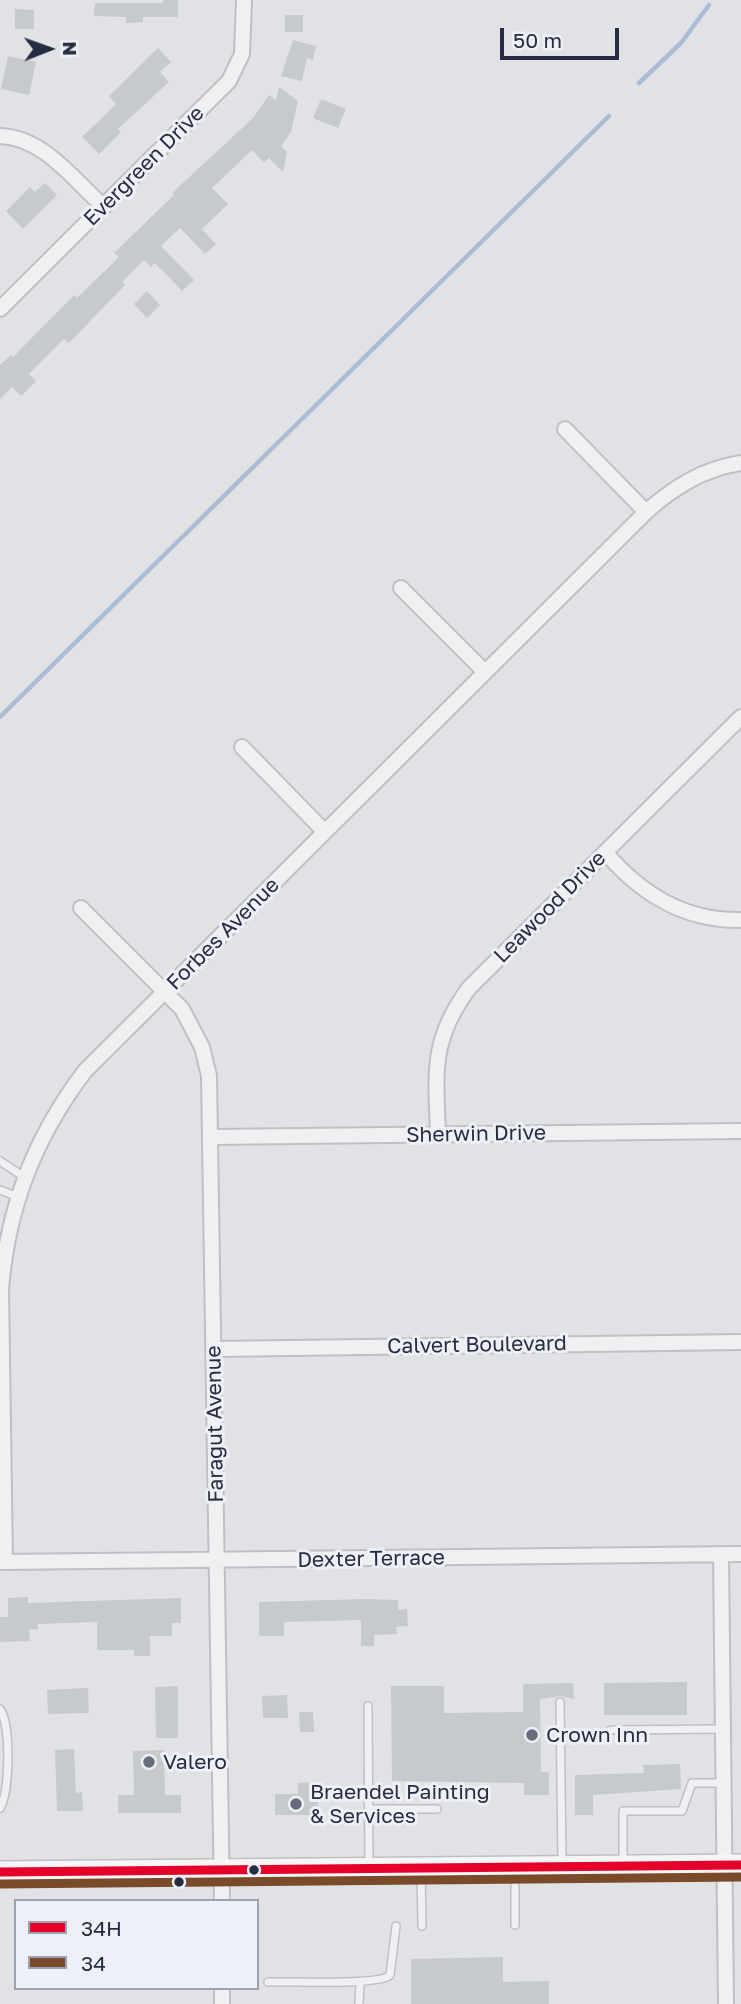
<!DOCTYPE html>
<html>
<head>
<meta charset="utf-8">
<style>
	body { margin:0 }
	#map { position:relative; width:741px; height:2004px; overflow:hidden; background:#e1e2e6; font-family:"Golos Text",sans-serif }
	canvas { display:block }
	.legend { position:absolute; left:14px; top:1899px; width:245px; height:91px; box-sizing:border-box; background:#edf0f6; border:2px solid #9da2ae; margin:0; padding:9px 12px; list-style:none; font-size:21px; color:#262d41 }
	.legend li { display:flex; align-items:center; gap:14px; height:35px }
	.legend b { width:35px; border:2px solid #9da2ae }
	.north { position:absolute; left:14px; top:14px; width:70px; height:70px; -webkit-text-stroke:5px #edf0f6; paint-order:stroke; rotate:89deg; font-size:19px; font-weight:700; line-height:28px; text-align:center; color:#262d41 }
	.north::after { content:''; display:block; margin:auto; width:24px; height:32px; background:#262d41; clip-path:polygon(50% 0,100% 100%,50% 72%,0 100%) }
	.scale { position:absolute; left:500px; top:28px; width:119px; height:32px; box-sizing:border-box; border:4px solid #262d41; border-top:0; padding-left:9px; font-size:21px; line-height:24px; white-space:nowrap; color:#262d41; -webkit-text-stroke:5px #edf0f6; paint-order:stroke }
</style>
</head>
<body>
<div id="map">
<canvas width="741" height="2004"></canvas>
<ul class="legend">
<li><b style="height:9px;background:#e4002b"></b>34H</li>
<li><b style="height:9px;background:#7a4b2a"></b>34</li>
</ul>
<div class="north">N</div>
<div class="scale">50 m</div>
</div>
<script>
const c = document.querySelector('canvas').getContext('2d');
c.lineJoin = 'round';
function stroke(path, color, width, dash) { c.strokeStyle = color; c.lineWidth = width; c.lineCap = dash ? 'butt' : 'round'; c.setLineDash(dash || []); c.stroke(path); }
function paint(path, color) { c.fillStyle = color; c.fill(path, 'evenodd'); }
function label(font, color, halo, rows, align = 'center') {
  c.font = font + ' "Golos Text",sans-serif'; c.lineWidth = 6; c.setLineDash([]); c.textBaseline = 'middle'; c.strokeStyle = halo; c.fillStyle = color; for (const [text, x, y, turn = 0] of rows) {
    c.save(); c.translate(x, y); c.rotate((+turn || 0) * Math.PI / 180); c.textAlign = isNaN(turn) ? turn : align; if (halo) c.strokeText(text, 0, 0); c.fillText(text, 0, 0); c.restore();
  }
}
stroke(new Path2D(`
	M639 83 681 43 709 5
	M0 717 609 116`), '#acbcd4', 4.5);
paint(new Path2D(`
	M163 0H178V17H143V22L126 23V17L94 16 95 3H163Z
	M15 9 34 10V29H15Z
	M285 15H303V32H285Z
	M293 40 316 46 313 60 307 58 302 81 281 76Z
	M158 48 171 62 160 72 169 82 118 129 121 132 99 154 82 137 116 104 109 96Z
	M8 56 36 62 29 95 1 89Z
	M279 87 298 101 291 132 281 146 287 152 283 172 269 158 264 163 252 150 212 188 228 204 202 229 216 244 205 254 180 228 161 246 194 280 182 291 155 263 151 267 144 260 122 282 125 285 69 343 64 339 29 374 36 381 21 396 12 387 0 399V365L11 355 13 357 74 295 77 298 119 257 114 253 174 195 172 193 253 118 269 95 276 100Z
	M321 99 346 109 338 128 313 118Z
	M45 183 57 195 23 229 6 211 30 187 35 192Z
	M147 291 160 305 147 318 134 304Z
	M28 1597V1603L181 1598V1623H172V1636H150V1656H134V1650H97V1622L38 1624V1629L29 1630 30 1641 0 1642V1617H8V1598Z
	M366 1599 398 1600V1610L407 1609 408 1626 396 1627 397 1634 374 1635V1646H361V1620L284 1622V1636H259V1602Z
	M687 1682V1715H604V1683Z
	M573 1683 574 1699 561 1696 540 1699 541 1772H549V1795H524V1783L392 1781 391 1686H444V1713L523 1712V1684Z
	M178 1686V1738H156L155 1687Z
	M88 1688 89 1713 48 1714 47 1690Z
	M287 1695 288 1718H263L262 1696Z
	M299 1712H313L314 1732H300Z
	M74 1749 76 1793 82 1792 83 1811H57L55 1750Z
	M164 1750 165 1795H181V1813H118V1795H134L133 1751Z
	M680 1764 681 1789 593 1795V1815H575V1775L644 1773 643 1765Z
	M318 1782V1815H275V1794H298V1783Z
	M503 1957V1982L549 1981V2004H411V1959Z`), '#c6c9cd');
const lane = new Path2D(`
	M0 1161 24 1177
	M0 1190 18 1197
	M560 1702 562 1863
	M368 1706 369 1868
	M0 1709C11 1724 10 1793 0 1808
	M611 1730 723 1729
	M369 1809H437
	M623 1865V1811H682L692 1783H724
	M421 1871 422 1926
	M515 1871V1925
	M268 1982C290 1981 380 1986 390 1975L396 1926
	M359 2004 360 1984`);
const street = new Path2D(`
	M0 136C43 137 74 180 104 207
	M0 309 229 81 242 54 244 0
	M565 429 646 512
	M401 588 485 672
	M242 747 325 832
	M605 852C641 894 684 921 741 920
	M81 908 182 1009 202 1047 209 1076 222 1901
	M438 1135C436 1073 430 1041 469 988L741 717
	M211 1137 741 1131
	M214 1349 741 1342
	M721 1554 726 2004
	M0 1562 741 1554
	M5 1562 1 1289C8 1206 35 1137 85 1071L646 512C674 487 703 469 741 463
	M222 1988V2004`);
const primary = new Path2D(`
	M0 1872 741 1865`);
stroke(lane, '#bfc0c4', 10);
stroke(street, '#bfc0c4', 18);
stroke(primary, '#bcbfc4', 24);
stroke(lane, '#f0f0f3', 7);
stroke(street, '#f0f0f3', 14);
stroke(primary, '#f5f5f6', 21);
stroke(new Path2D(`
	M0 1872 741 1865`), '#e4002b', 9);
stroke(new Path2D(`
	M0 1884 741 1877`), '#7a4b2a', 9);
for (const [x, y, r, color] of [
	[532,1735,7,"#676c7b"],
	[149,1762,7,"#676c7b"],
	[296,1804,7,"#676c7b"],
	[254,1870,6,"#262d41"],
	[179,1882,6,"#262d41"]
]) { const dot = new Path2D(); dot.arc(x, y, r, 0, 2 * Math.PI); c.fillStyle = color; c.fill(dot); stroke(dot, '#edf0f6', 2.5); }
label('21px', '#262d41', '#edf0f6', [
	["Evergreen Drive",144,166,-45],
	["Leawood Drive",550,907,-45],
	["Forbes Avenue",223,934,-45],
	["Sherwin Drive",476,1134,-1],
	["Calvert Boulevard",477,1345,-1],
	["Faragut Avenue",215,1424,-91],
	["Dexter Terrace",371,1559,-1]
]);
label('21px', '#262d41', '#edf0f6', [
	["Crown Inn",546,1735],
	["Valero",163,1762],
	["Braendel Painting",310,1792],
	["& Services",310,1816]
], 'left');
</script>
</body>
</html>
